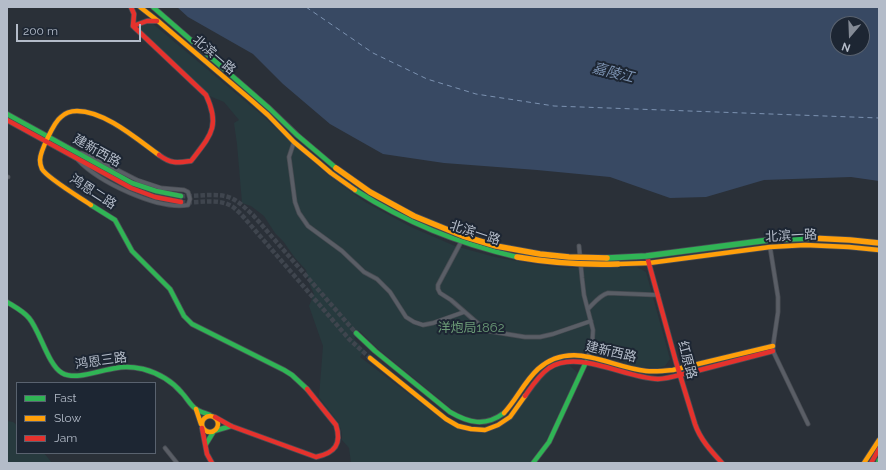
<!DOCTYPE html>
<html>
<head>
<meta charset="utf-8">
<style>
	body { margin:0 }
	#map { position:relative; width:886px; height:470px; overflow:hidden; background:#2a3038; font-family:Raleway,sans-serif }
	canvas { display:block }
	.frame { position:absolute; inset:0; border:8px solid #b4bcc9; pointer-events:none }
	.legend { position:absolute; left:16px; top:382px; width:140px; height:72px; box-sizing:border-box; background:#1d2633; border:1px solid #59626f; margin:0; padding:5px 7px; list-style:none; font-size:12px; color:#b4bcc9 }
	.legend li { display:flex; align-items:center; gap:8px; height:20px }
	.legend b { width:20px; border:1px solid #59626f }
	.north { position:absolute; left:830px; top:16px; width:40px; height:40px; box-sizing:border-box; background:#1d2633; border:1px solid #59626f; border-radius:50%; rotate:199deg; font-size:11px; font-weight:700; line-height:16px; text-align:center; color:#b4bcc9 }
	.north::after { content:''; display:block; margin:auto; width:14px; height:18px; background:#848b96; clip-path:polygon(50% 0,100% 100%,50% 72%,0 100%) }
	.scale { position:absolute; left:16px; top:24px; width:125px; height:18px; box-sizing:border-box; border:2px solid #b4bcc9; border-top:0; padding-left:5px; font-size:12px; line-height:14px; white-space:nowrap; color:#b4bcc9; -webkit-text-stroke:3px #1d2633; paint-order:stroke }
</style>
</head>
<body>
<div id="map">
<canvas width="886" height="470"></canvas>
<div class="frame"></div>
<ul class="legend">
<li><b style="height:5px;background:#30b455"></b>Fast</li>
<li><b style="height:5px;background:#ff9f0a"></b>Slow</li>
<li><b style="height:5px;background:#e5322d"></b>Jam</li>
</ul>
<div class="north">N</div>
<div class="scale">200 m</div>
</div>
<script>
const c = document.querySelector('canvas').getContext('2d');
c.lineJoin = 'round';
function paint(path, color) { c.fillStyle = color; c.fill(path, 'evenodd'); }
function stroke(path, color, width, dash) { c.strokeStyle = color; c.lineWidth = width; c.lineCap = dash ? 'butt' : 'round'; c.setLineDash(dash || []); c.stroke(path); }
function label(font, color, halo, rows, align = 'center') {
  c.font = font + ' Raleway,"Noto Sans SC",sans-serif'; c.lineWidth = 4; c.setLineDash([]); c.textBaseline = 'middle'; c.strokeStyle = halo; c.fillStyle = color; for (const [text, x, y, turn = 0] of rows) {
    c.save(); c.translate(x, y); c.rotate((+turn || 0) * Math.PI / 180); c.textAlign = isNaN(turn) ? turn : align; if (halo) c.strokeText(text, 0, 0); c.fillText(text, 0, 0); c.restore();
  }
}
paint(new Path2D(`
	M152 23 263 116 288 140 329 176 365 202 411 227 455 246 495 257 539 265 569 268H607L637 267 646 272 670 359 665 366 658 368 638 367 595 353 573 352 558 354 545 360 531 373 503 412 492 419 481 422 471 420 460 416 378 349 360 331 354 339 365 350 360 357 444 421C458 430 474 437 491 431 498 428 507 424 512 418 527 402 538 373 560 366 563 365 566 365 569 365L578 373 546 441 529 463H351L349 448 342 440V433L338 422 319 397 323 346 309 306 314 294 309 283 306 270 295 258 283 241 275 233 264 216 251 206 242 203 237 144 234 123 239 120 224 102 207 95 139 29 140 26Z
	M7 421 13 422 17 425V453H44L52 463H7Z`), '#273a3e');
paint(new Path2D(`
	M177 7H879V181L851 177 764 180 706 197 670 198 610 177 537 170 444 163 383 154 330 124 283 84 253 54 188 17ZM838 24H862V48H838Z`), '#384963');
stroke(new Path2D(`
	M306 7 373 53 427 79 476 94 554 106 879 118`), '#7c92b1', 1, [5, 4]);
stroke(new Path2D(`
	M181 196C196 197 217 192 231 198 240 202 246 209 253 215L356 333
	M181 202C198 204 218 197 233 207 238 211 243 216 247 221L349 339 370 358`), '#3f454e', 4.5, [4.5, 2]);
const street = new Path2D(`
	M294 142 289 157 295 202 299 213 308 226 342 251 364 272 377 279 390 292 406 317 414 322 423 325 433 323 464 312
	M78 160C99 182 157 210 188 205L190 199 188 192 184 190 161 188 137 180 92 157 81 153
	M7 177H8
	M461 242 438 285V289L440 293 451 300 482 327 488 331 525 337H540L553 334 591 321
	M579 246 582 278 584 295 593 330 592 347 588 356
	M770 247 778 297V312L773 346V351L808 424
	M588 309C594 303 600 295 608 293L658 295
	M165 448 177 463`);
const fast = new Path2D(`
	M153 7 269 108 297 135 336 168
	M7 114 132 183 156 191 181 196
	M355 190C407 223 457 243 517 257
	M91 205 115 220 132 251 170 289 184 316 192 324 284 370 292 375 307 389
	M7 302C15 307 23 311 29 318 40 331 48 365 62 373 76 381 100 370 116 368 125 366 134 367 143 369 158 373 172 381 182 393 187 398 190 405 196 409 200 412 205 413 210 415
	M356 333 375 351 450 412C469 423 485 427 504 413
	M206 444 214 431 231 426
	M533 463 549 442 586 362
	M878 463 879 460`);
const slow = new Path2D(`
	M140 7 158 21 251 100 268 115 294 142 317 161 331 173 355 190
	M91 205C81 198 47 178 42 169 41 167 40 163 40 160 40 152 54 122 61 117 65 113 72 111 77 111 105 111 138 140 159 155
	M618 264 649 263 770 247 805 245 849 247 879 250
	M370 358 446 419 458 426 471 429 485 430 498 425 510 417 525 396
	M196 409 201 424
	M504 413C517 399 524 382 538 369 572 339 608 367 646 371 655 372 664 371 673 370L773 346
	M202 424a8 8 0 1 1 16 0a8 8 0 1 1-16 0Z
	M864 463 879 440`);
const jam = new Path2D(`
	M131 7 134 14 133 26 147 21H157
	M133 26 206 95C221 127 210 136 191 161 177 163 171 164 159 155
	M7 120 131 188 155 197 181 202
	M648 260 676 362 695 424C700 439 711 451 722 463
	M525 396C532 386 539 375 549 368 578 349 625 378 658 379 668 379 686 373 696 371 722 364 747 358 773 351
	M215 417 231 426 316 457C335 453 342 444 336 425L307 389
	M202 428 207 454 212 463
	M871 463 879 449`);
stroke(street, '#484c53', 5);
stroke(fast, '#484c53', 6);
stroke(slow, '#484c53', 6);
stroke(jam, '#484c53', 6);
stroke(street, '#5a5e66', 3.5);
stroke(fast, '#30b455', 4.5);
stroke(slow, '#ff9f0a', 4.5);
stroke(jam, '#e5322d', 4.5);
const fastBridge = new Path2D(`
	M607 258 646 256 769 240 810 238`);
const slowBridge = new Path2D(`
	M336 168 370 192 414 216 463 236 496 246 540 254 569 257 607 258
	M810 238 850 240 879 243
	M517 257C551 263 584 265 618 264`);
stroke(fastBridge, '#484c55', 7, []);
stroke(slowBridge, '#484c55', 7, []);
stroke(fastBridge, '#30b455', 5.5);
stroke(slowBridge, '#ff9f0a', 5.5);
label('13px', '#b4bcc9', '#1d2633', [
	["北滨一路",214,55,41],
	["建新西路",97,151,29],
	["鸿恩二路",93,192,33],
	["北滨一路",475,233,18],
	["北滨一路",791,236,-3],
	["建新西路",611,352,13],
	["红原路",687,360,75],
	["鸿恩三路",101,361,-8]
]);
label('13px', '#6b9a76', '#1d2633', [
	["洋炮局1862",471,328]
]);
label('italic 14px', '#7c92b1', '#1d2633', [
	["嘉陵江",613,73,14]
]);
</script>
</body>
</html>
